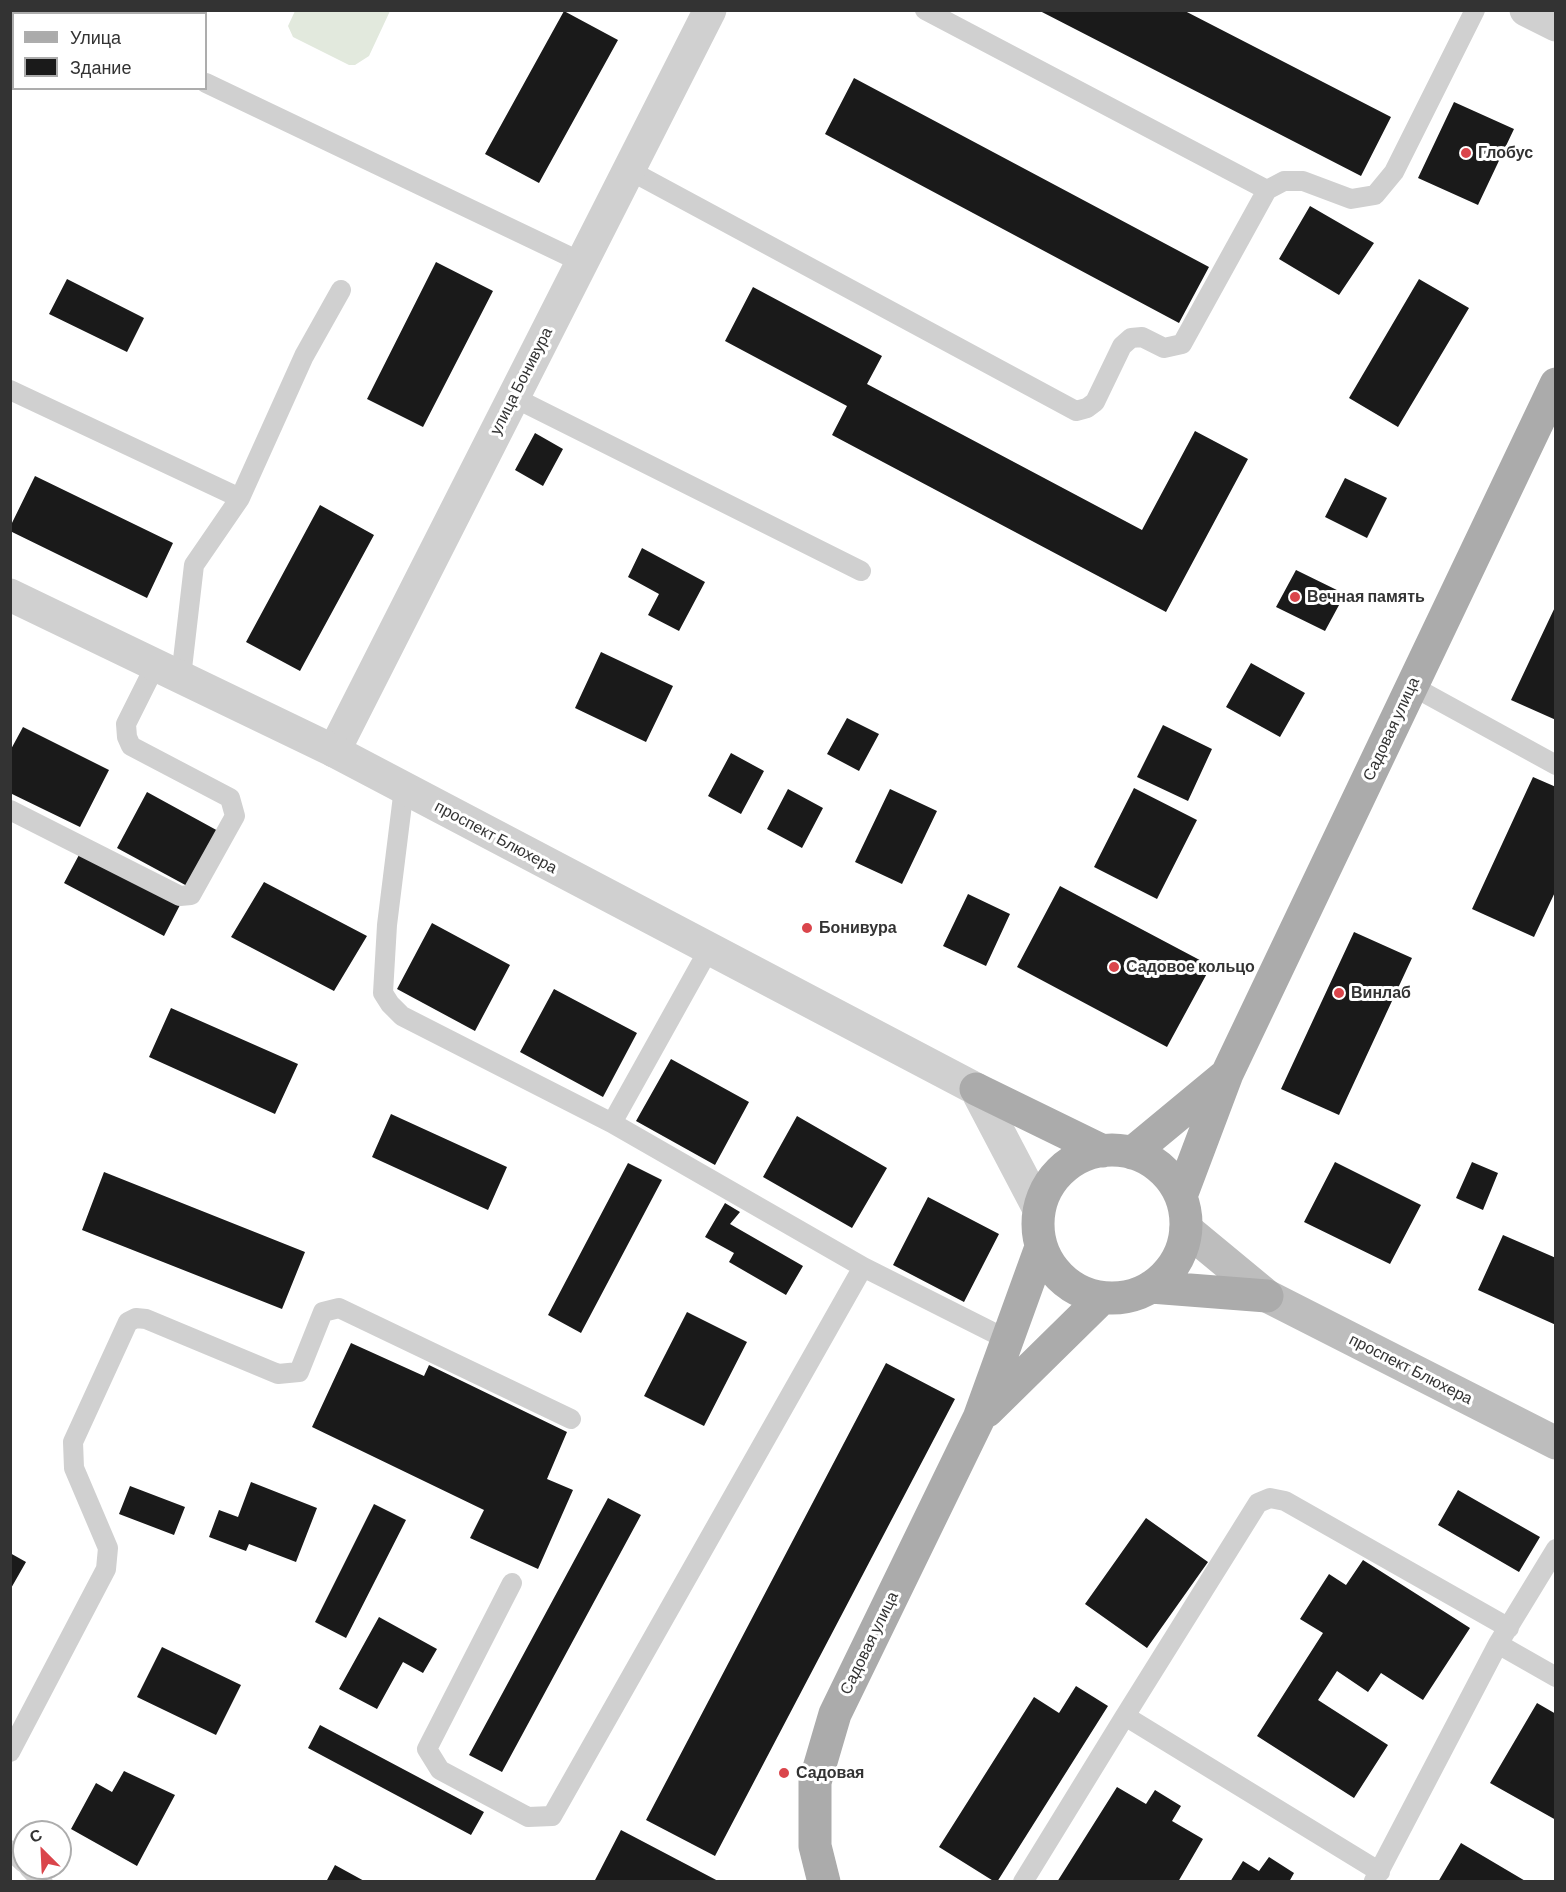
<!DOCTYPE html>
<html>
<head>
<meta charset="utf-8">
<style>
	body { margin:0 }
	#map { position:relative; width:1566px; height:1892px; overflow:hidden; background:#fff; font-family:Barlow,sans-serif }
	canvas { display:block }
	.frame { position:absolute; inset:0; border:12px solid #333; pointer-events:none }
	.legend { position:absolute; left:12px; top:12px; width:195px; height:78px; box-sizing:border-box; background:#fff; border:2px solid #adadad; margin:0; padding:8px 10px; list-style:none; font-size:18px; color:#333 }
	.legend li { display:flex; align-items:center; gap:12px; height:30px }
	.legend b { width:30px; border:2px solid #adadad }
	.north { position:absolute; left:12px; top:1820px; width:60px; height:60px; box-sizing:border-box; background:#fff; border:2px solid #adadad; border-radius:50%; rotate:336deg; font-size:16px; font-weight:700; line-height:24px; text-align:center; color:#333 }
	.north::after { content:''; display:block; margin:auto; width:21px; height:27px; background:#da454b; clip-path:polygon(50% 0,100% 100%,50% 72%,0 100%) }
</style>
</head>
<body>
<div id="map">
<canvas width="1566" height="1892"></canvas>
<div class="frame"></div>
<ul class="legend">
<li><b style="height:8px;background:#ababab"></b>Улица</li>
<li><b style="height:16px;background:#1a1a1a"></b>Здание</li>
</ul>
<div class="north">С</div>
</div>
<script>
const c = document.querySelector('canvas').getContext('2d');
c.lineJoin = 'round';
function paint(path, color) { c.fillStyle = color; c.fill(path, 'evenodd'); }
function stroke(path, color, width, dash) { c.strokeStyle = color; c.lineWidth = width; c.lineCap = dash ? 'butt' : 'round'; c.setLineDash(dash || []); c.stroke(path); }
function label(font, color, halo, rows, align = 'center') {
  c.font = font + ' Barlow,sans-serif'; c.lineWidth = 6; c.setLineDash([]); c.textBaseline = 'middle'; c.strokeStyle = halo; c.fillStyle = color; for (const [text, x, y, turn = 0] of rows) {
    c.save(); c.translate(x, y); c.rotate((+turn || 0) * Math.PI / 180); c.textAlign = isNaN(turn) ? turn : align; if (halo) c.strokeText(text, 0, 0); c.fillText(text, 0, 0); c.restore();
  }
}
paint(new Path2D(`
	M295 11V10L390 11 369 56 355 65H349L293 37 288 26Z`), '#e2e9dd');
paint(new Path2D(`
	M1038 10H1183L1391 117 1361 176Z
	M564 11 618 40 539 183 485 154Z
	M854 78 1209 267 1179 323 825 134Z
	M1454 102 1514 129 1478 205 1418 178Z
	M1310 206 1374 243 1339 295 1279 259Z
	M436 262 493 291 423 427 367 399Z
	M67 279 144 318 127 352 49 314Z
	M1419 279 1469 308 1398 427 1349 398Z
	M753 287 882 356 867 384 1142 530 1195 431 1248 459 1166 612 832 435 847 406 725 341Z
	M535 433 563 449 543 486 515 470Z
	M35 476 173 543 147 598 10 531V527Z
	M1345 478 1387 498 1367 538 1325 517Z
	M320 505 374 535 300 671 246 642Z
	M642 548 705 582 679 631 648 615 659 594 628 577Z
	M1296 570 1345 594 1325 631 1276 607Z
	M1556 605V720L1511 700Z
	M601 652 673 686 646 742 575 708Z
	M1251 663 1305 693 1280 737 1226 707Z
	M847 718 879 734 859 771 827 754Z
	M1163 725 1212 749 1188 801 1137 777Z
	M23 727 109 770 80 827 10 793V751Z
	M731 753 764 771 741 814 708 796Z
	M1533 777 1556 787V890L1534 937 1472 909Z
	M1134 788 1197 820 1157 899 1094 867Z
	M788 789 823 808 802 848 767 829Z
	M890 789 937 811 902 884 855 862Z
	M147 792 220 832 189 887 117 848Z
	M80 853 180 905 164 936 64 883Z
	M264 882 367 936 334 991 231 937Z
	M1060 886 1211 966 1167 1047 1017 967Z
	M968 894 1010 914 986 966 943 946Z
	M432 923 510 965 475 1031 397 989Z
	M1354 932 1412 958 1339 1115 1281 1089Z
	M554 989 637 1033 603 1097 520 1052Z
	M171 1008 298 1064 275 1114 149 1057Z
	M671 1059 749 1102 715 1165 636 1121Z
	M391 1114 507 1167 488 1210 372 1157Z
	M797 1116 887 1168 852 1228 763 1177Z
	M1335 1162 1421 1205 1390 1264 1304 1222Z
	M1472 1162 1498 1173 1483 1210 1456 1198Z
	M628 1163 662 1180 581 1333 548 1315Z
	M104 1172 305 1252 282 1309 82 1230Z
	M928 1197 999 1234 964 1302 893 1265Z
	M725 1203 740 1212 730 1224 803 1266 786 1295 729 1262 734 1253 705 1237Z
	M1503 1235 1556 1258V1325L1478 1290Z
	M687 1312 747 1342 704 1426 644 1396Z
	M351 1343 424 1376 429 1365 567 1432 547 1479 573 1490 538 1569 470 1538 484 1510 312 1427Z
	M886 1363 955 1399 715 1856 646 1820Z
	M251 1482 317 1508 296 1562 249 1544 246 1551 209 1537 219 1510 238 1517Z
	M130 1486 185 1507 174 1535 119 1514Z
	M1458 1490 1540 1537 1519 1572 1438 1525Z
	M608 1498 641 1515 502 1772 469 1755Z
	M374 1504 406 1520 346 1638 315 1622Z
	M1146 1518 1208 1562 1147 1648 1085 1604Z
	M10 1553 26 1562 10 1590Z
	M1363 1560 1470 1628 1423 1700 1381 1673 1368 1692 1337 1671 1318 1700 1388 1745 1354 1798 1257 1736 1323 1633 1300 1619 1329 1574 1346 1585Z
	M379 1617 437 1649 423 1673 403 1662 377 1709 339 1689Z
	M162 1647 241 1685 216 1735 137 1697Z
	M1076 1686 1108 1706 997 1882H995L939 1847 1034 1697 1059 1713Z
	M1537 1703 1556 1714V1820L1490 1783Z
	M320 1725 484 1812 471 1835 308 1748Z
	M124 1771 175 1795 137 1866 71 1829 96 1783 112 1792Z
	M1117 1787 1146 1804 1155 1790 1181 1806 1172 1821 1203 1839 1178 1882H1057Z
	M621 1830 720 1882H594Z
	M1461 1843 1527 1882H1438Z
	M1269 1857 1294 1873 1289 1882H1230L1243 1861 1259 1871Z
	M335 1865 366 1882H326Z`), '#1a1a1a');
stroke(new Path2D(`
	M925 10 1267 190 1284 181H1303L1351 199 1375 195 1394 172 1475 10
	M114 14 115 10
	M206 83 581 262
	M629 170 1076 411 1087 408 1095 402 1122 346 1131 338 1142 337 1164 348 1182 344 1267 190
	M10 390 240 498
	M513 397 861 571
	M181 677 194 565 240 498 304 356 341 290
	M1412 686 1556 765
	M404 788 387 925 383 993 390 1004 402 1016 612 1123 863 1267 1008 1340
	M10 810 180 896 191 895 235 816 230 798 131 746 127 737 126 724 156 664
	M612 1123 709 949
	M512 1583 427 1749 440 1770 528 1817 552 1816 863 1267
	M1498 1644 1556 1677
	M10 1752 106 1569 108 1548 74 1468 73 1442 128 1322 136 1318 146 1319 278 1374 299 1372 323 1312 339 1308 571 1419
	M10 1850 24 1863
	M29 1868 43 1882
	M1380 1872 1125 1716 1258 1503 1270 1498 1285 1501 1509 1628
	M1374 1881 1498 1644 1556 1549
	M1023 1882 1125 1716`), '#d0d0d0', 20);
stroke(new Path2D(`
	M1526 10 1556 25
	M334 751 710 10`), '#d0d0d0', 33);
stroke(new Path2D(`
	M10 595 334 751 976 1089 1039 1209`), '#d0d0d0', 33);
stroke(new Path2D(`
	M1186 1229 1267 1296 1556 1443`), '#bdbdbd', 33);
stroke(new Path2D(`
	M976 1089 1103 1151
	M1038 1224a74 74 0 1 1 148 0a74 74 0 1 1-148 0Z
	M1132 1153 1225 1076
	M1181 1196 1227 1074 1556 384
	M1151 1287 1267 1296
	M987 1411 1102 1298
	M824 1882 815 1846V1782L835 1714 979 1418 1041 1247`), '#ababab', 33);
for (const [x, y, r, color] of [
	[1466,153,6,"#da454b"],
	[1295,597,6,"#da454b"],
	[807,928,6,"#da454b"],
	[1114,967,6,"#da454b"],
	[1339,993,6,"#da454b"],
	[784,1773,6,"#da454b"]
]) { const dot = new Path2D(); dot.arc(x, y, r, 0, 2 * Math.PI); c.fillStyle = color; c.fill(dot); stroke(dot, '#fff', 2); }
label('bold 16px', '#333', '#fff', [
	["Глобус",1478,153],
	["Вечная память",1307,597],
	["Бонивура",819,928],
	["Садовое кольцо",1126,967],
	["Винлаб",1351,993],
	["Садовая",796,1773]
], 'left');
label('16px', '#333', '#fff', [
	["улица Бонивура",521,381,-63],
	["Садовая улица",1391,729,-65],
	["проспект Блюхера",496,837,28],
	["проспект Блюхера",1411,1369,27],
	["Садовая улица",869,1643,-64]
]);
</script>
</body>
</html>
